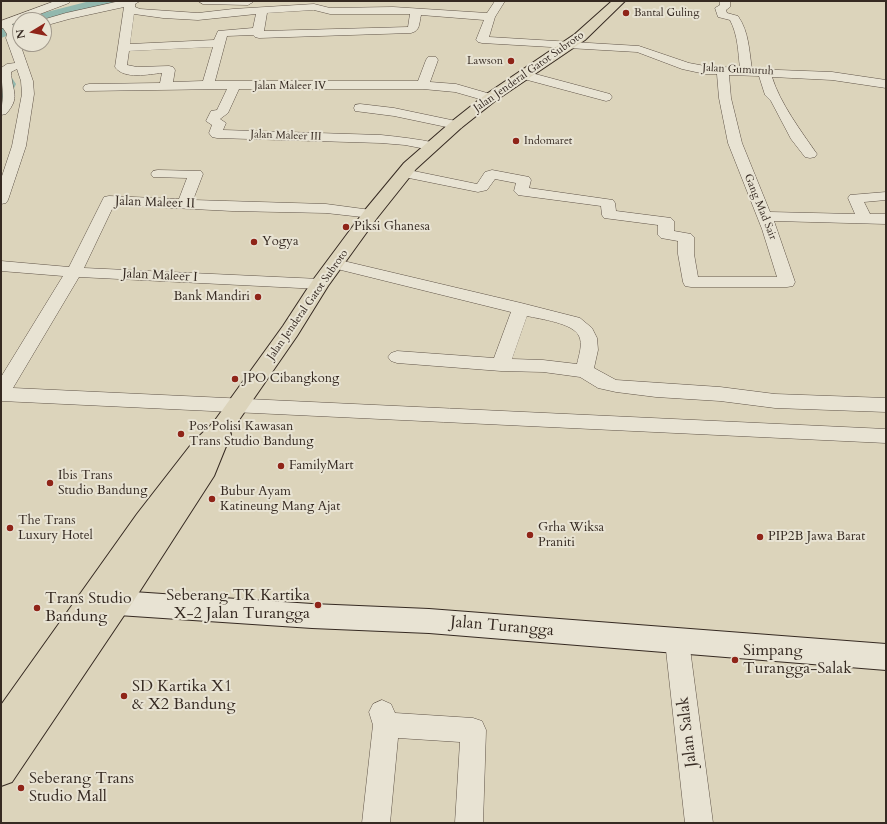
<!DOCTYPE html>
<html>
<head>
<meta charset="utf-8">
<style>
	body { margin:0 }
	#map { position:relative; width:887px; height:824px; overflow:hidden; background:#dcd4bb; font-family:Cardo,serif }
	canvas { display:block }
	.frame { position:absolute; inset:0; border:2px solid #362a22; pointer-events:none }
	.north { position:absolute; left:12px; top:12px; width:40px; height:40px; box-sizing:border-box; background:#e8e3d3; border:1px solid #a1998c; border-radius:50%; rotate:260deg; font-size:11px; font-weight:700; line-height:16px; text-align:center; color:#362a22 }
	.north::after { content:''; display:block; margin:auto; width:14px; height:18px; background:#8f2418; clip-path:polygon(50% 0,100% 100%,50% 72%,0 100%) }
</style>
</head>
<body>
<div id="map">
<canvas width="887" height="824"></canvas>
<div class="frame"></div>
<div class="north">N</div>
</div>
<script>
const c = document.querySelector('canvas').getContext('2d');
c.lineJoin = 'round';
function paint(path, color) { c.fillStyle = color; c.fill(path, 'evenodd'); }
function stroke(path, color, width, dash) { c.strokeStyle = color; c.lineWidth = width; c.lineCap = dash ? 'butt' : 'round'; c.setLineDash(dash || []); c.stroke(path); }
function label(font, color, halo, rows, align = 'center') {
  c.font = font + ' Cardo,serif'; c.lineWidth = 4; c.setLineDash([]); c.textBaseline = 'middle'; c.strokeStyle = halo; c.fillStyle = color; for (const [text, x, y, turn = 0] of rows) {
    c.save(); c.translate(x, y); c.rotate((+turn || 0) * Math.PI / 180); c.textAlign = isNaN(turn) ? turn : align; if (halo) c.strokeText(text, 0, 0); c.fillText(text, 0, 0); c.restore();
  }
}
paint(new Path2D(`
	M90 1H120L117 5 44 24V20H29L31 16Z
	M20 19 22 20H20V31L1 38V26Z
	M1 70 8 72 16 84 8 101 1 103Z`), '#92b8ae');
const minor = new Path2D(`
	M55 1H70L69 3 24 20H20V22L12 24 19 34 18 38 33 81 34 94 26 146 8 200 6 203 1 204V179L12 146 22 94 21 81 17 69 11 72C12 92 21 97 6 114L1 115 3 96 1 68 7 64 15 63 6 38 7 34 3 28H1V21Z
	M120 1H140L135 4V7L140 9 198 13 233 9 314 4 330 8 393 7 487 13 495 1H505L495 17 489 37 639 46 689 63 705 66 740 68C738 52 738 35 730 20L718 17 715 8 720 5V1H730V7L726 10 727 13 738 16C749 32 749 50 752 69L832 72 886 80V88L832 80 772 77C780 103 801 131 817 154L815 157 810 158 805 157 791 139 771 101 765 95 759 76 729 75 731 98 742 143 770 212 855 214 848 198 850 195 886 192V200L864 202 870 214H886V224L774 221 795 282 793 286 787 287H691L685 286 683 282 678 254V241L661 238 658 235V225L604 218 602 215 601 206 518 195 514 191 516 183 495 179 487 190 478 192 404 177 399 176 397 173 399 170 404 169 477 184 485 172 492 170 529 177 531 180 529 188 613 200 615 203 616 211 671 218 674 221V231L691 234 694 237V254L698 277H777L762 229 728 143 719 98 717 74H705L682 69 637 52 482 43 478 42 476 40 484 20 421 15C419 24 420 31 411 33L259 38 255 37 253 35 227 36 215 81H418L426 60 428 57H436L438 60 430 82 456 84 494 95 496 98 494 101 490 102 455 92 423 89H239L228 113 220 119 226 123 223 130 381 135C400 137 418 139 436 143L438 146 436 149 431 150 405 145 381 143 217 138 212 137 209 133 212 125 206 121 211 111 217 110 227 89 85 91 83 88 85 85 89 84 160 83 162 73C149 74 124 80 115 67L124 7 69 19 44 26V20H42L66 13ZM314 10 330 14H410L408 27 264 31 267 13ZM134 14 163 18 198 20 256 14 253 28 218 31 214 40 130 44ZM213 47 203 81 173 82 175 70 173 67 169 66 137 67 127 65 129 51Z
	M198 1H253V2L248 5 203 4Z
	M524 71 610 94 612 97 610 100 606 101 520 78 518 75 520 72Z
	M360 104 394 108 456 121 461 122 463 125 461 128 456 129 394 116 355 111 354 108 355 105Z
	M158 170 201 171 203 174 193 200 326 204 371 210 376 211 378 214 376 217 371 218 326 213 232 211 114 205 84 268 320 279 326 280 328 284 326 288 320 289 79 277 13 388 886 429V443L1 401V377L63 276 1 271V261L69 267 104 197 109 196 179 199 187 178 153 177 151 174 153 171Z
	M335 259 521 303 580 318 592 328 597 338 598 350 594 368 616 380 720 387 775 394 886 398V412L775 408 720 401 656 397 616 392 598 388 580 377 543 372 501 371 397 363 391 361 388 357 391 353 397 351 494 358 511 312 329 267 327 264 329 261ZM527 316C540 319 573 323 579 336 583 344 579 355 577 364L543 360 512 359Z
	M677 630 685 633 689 641 713 823H685L665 641 669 633Z
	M382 700 391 704 395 713 473 718 482 721 486 730 483 823H455L460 742 398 738 390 823H362L373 725 369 712 373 704Z`);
const secondary = new Path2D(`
	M118 591 312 604 429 609 886 644V670L429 633 312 628 118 615 109 611 105 603 109 595Z`);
const primary = new Path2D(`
	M612 1H625L585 40 495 101 461 128 416 169 377 218 328 286 297 336 230 433 231 434 214 476 127 611 12 782 1 786V705L137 514 193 442 213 423 283 326 313 280 365 210 404 163 451 122 485 95 575 34Z`);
stroke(minor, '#605448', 1);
stroke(secondary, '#362a22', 2);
stroke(primary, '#362a22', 2);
paint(minor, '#e8e3d3');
paint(secondary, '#e8e3d3');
paint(primary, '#dcd4bb');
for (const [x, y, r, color] of [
	[626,13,4,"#8f2418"],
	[511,61,4,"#8f2418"],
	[516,141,4,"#8f2418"],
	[346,227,4,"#8f2418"],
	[254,242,4,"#8f2418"],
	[258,297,4,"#8f2418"],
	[235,379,4,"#8f2418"],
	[181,434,4,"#8f2418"],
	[281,466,4,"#8f2418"],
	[50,483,4,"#8f2418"],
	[212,499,4,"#8f2418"],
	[10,528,4,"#8f2418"],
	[530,535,4,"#8f2418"],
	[760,537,4,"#8f2418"],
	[318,605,4,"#8f2418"],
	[37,608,4,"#8f2418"],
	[735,660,4,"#8f2418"],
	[124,696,4,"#8f2418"],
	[21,788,4,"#8f2418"]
]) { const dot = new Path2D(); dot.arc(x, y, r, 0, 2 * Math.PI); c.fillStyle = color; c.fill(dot); stroke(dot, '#e8e3d3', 1.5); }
label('11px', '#362a22', '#e8e3d3', [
	["Bantal Guling",634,13],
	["Lawson",503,61,"right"],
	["Indomaret",524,141]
], 'left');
label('11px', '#362a22', '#e8e3d3', [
	["Jalan Gumuruh",738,70,3],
	["Jalan Jenderal Gatot Subroto",529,72,-35],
	["Jalan Maleer IV",290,86],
	["Jalan Maleer III",286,136,2],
	["Gang Mad Sair",760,207,68],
	["Jalan Jenderal Gatot Subroto",308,305,-55]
]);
label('13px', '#362a22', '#e8e3d3', [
	["Jalan Maleer II",155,203,2],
	["Jalan Maleer I",160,276,3]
]);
label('13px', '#362a22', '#e8e3d3', [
	["Piksi Ghanesa",354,227],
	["Yogya",262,242],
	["Bank Mandiri",250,297,"right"],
	["JPO Cibangkong",243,379],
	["Pos Polisi Kawasan",189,427],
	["Trans Studio Bandung",189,442],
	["FamilyMart",289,466],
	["Ibis Trans",58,476],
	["Studio Bandung",58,491],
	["Bubur Ayam",220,492],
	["Katineung Mang Ajat",220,507],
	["The Trans",18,521],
	["Luxury Hotel",18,536],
	["Grha Wiksa",538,528],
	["Praniti",538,543],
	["PIP2B Jawa Barat",768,537]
], 'left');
label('16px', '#362a22', '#e8e3d3', [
	["Seberang TK Kartika",310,596,"right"],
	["X-2 Jalan Turangga",310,614,"right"],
	["Trans Studio",45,599],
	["Bandung",45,617],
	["Simpang",743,651],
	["Turangga-Salak",743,669],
	["SD Kartika X1",132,687],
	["& X2 Bandung",132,705],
	["Seberang Trans",29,779],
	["Studio Mall",29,797]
], 'left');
label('16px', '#362a22', '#e8e3d3', [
	["Jalan Turangga",502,627,5],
	["Jalan Salak",688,732,-97]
]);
</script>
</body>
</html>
